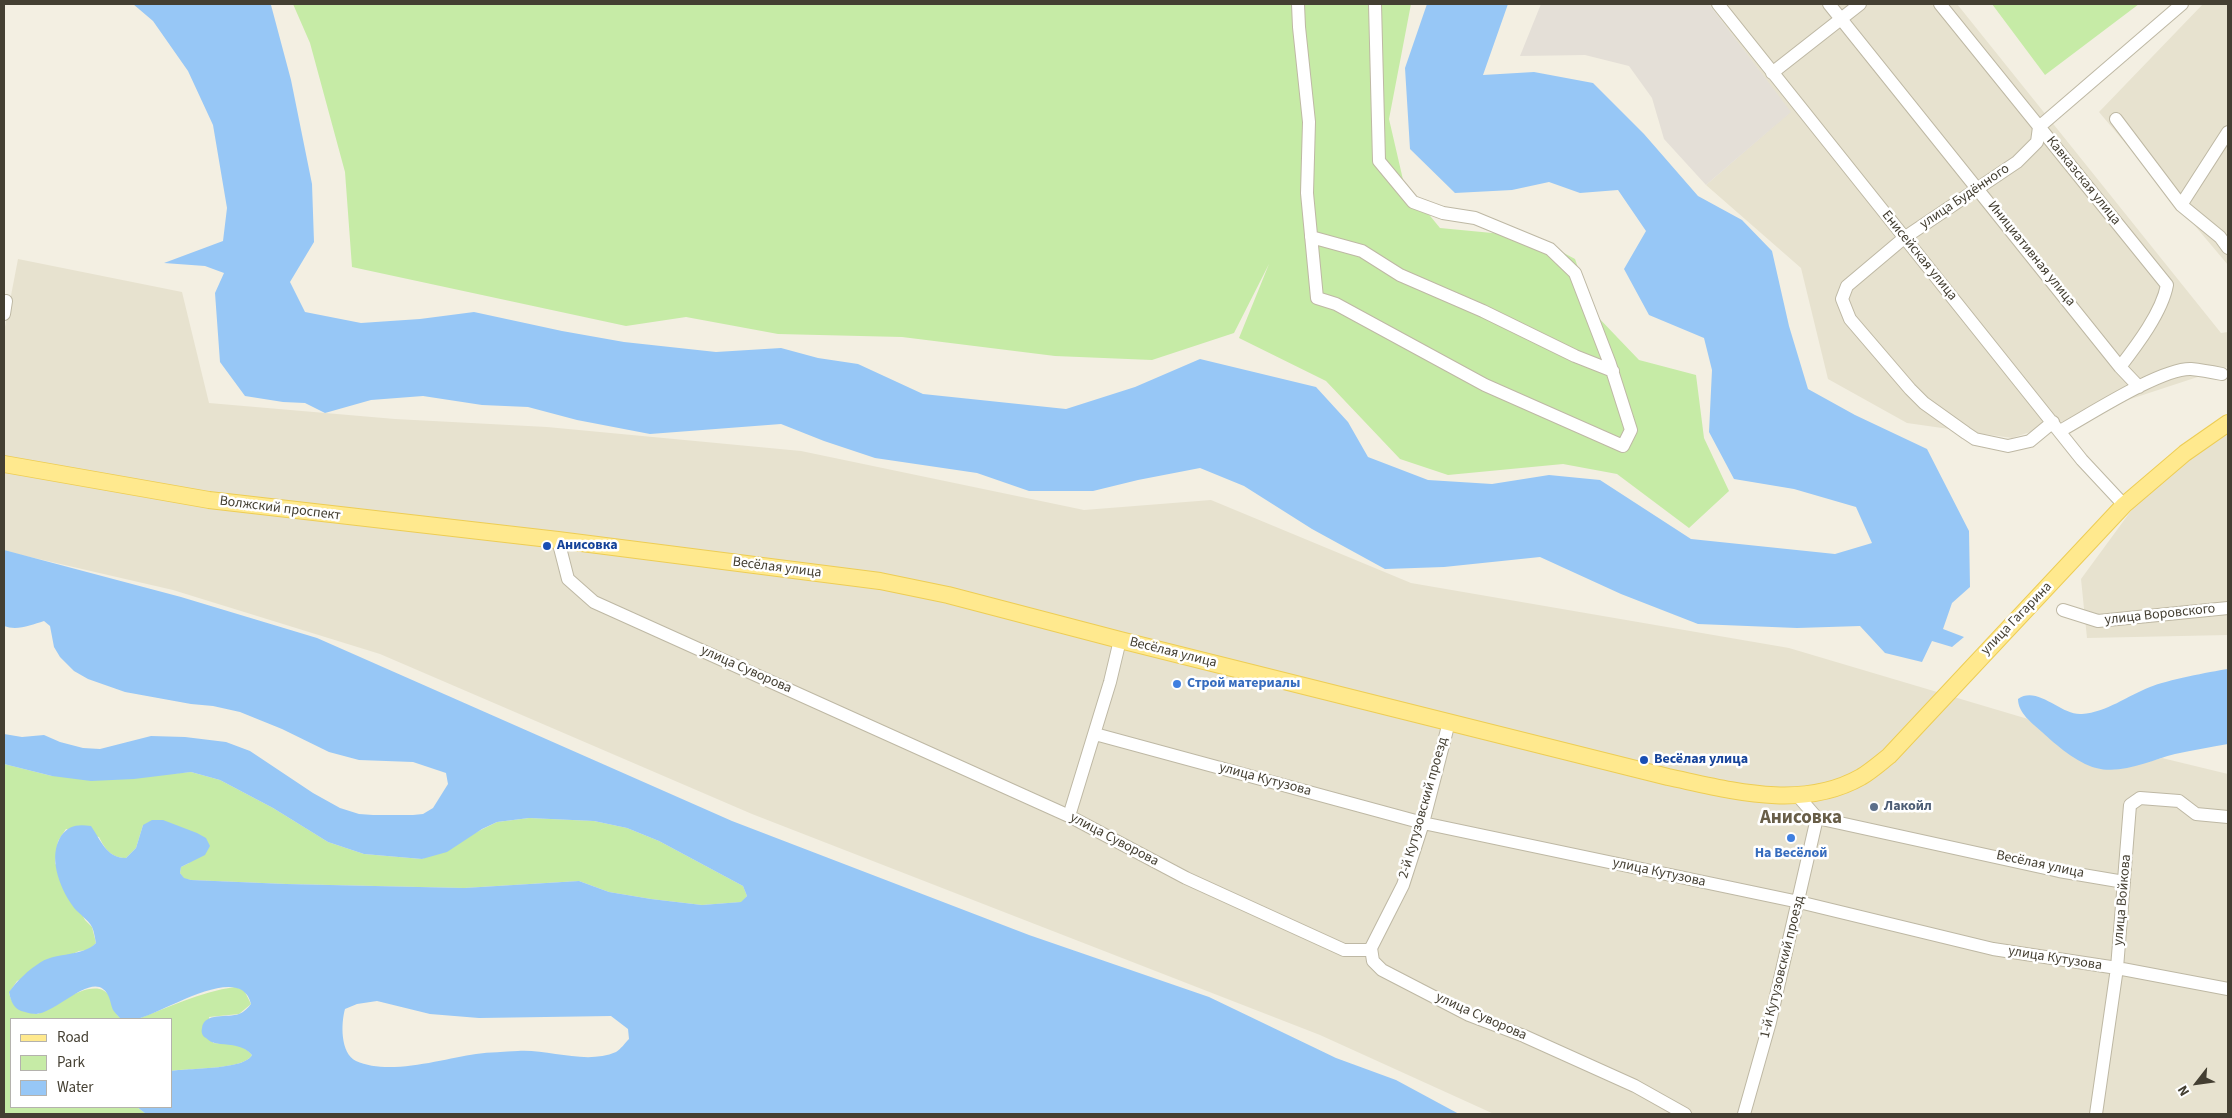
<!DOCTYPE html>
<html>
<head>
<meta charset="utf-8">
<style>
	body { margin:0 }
	#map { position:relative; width:2232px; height:1118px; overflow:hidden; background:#f3efe2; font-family:"Source Sans 3",sans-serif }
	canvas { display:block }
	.frame { position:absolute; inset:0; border:5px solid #443f32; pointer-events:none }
	.legend { position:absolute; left:10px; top:1018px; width:162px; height:90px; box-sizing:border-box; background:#fff; border:1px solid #b4b2ad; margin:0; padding:6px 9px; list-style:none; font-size:15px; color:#443f32 }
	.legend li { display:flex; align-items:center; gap:10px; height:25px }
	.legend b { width:25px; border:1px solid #b4b2ad }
	.north { position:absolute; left:2172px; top:1058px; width:50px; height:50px; -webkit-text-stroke:4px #fff; paint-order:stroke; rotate:240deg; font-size:14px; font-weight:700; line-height:20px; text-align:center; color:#443f32 }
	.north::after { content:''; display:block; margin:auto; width:18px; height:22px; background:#443f32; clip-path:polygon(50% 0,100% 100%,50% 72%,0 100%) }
</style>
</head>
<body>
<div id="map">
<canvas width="2232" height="1118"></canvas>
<div class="frame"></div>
<ul class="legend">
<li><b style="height:6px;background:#ffe98e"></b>Road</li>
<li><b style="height:14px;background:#c6eba6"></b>Park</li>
<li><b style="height:14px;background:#97c7f6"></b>Water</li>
</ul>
<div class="north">N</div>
</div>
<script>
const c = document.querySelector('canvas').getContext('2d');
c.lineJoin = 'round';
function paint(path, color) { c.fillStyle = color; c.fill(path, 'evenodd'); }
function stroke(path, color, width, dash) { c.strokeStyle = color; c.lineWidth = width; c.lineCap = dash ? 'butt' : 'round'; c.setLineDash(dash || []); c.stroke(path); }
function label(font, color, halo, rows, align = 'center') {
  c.font = font + ' "Source Sans 3",sans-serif'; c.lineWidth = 5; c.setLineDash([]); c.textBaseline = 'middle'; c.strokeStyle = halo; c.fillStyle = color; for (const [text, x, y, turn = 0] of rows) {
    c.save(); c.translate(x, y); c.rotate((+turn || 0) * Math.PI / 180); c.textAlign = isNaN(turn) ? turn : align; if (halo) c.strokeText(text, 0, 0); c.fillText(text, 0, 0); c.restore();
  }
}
paint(new Path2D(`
	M1709 4H1957L2221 333 2228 332V367L2012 438 1907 423 1828 379 1801 268 1706 185 1790 112Z
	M2203 4H2228V265L2099 112Z
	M18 259 182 292 209 403 395 419 547 427 801 451 1084 510 1211 500 1411 583 1789 648 2028 719 2076 758 2097 768H2122L2162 758 2228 774V1114H1494L1320 1035 752 814 380 654 173 590 4 551V332Z
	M2228 429V635L2087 638 2081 579 2147 489Z`), '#e7e2cf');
paint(new Path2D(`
	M1541 4H1709L1791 112 1706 185 1664 139 1652 98 1629 66 1585 55 1520 56Z`), '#e4dfd7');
paint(new Path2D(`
	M293 4H1411L1389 119 1404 184 1440 228 1534 237 1575 259 1594 313 1639 360 1696 375 1704 438 1729 491 1689 528 1617 474 1563 464 1448 475 1400 459 1326 381 1239 338 1269 264 1234 333 1152 360 1055 356 902 337 778 334 686 317 626 326 352 267 345 172 310 43Z
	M1992 4H2139L2045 75Z
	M4 764 52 776 168 774 191 772 220 780 273 808 328 842 364 854 422 859 497 822 529 818 594 821 627 828 659 841 743 886 747 896 742 902 702 905 651 899 609 892 579 881 464 888 286 884 191 880 184 879 180 873 181 867 189 863 143 825 136 848 126 858C111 858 105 849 99 837L66 829 58 841 55 863 85 920 92 927 96 943 89 950 79 951 17 981 9 993C13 1009 22 1011 38 1014 54 1006 97 973 110 997 114 1005 113 1015 123 1019H11V1107H137L146 1114H4Z
	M235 987 244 990 251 1004 239 1014 209 1017 213 1043C227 1044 243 1043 252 1055 245 1070 188 1068 171 1071V1019H137C170 1007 199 992 235 987Z`), '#c6eba6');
paint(new Path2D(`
	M133 4 271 5 291 80 312 184 314 242 290 282 305 312 361 323 420 319 474 312 562 331 624 342 716 352 781 348 818 358 858 364 923 394 1066 409 1135 387 1200 359 1316 387 1348 422 1368 457 1428 480 1492 484 1549 475 1600 480 1691 539 1835 554 1872 543 1856 507 1794 489 1734 479 1709 432 1712 370 1704 338 1649 315 1624 269 1646 231 1618 190 1580 193 1549 182 1512 190 1455 193 1410 149 1405 68 1427 4H1508L1483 75 1534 72 1593 83 1644 134 1698 196 1742 220 1772 251 1789 326 1808 389 1855 415 1927 449 1969 531 1970 587 1952 603 1943 629 1964 637 1952 647 1932 641 1922 662 1885 653 1860 626 1797 628 1698 624 1621 594 1540 557 1444 567 1385 569 1312 529 1244 486 1200 468 1138 480 1093 491H1029L977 473 875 458 824 441 781 424 650 434 577 420 528 407 482 405 423 396 371 400 325 413 305 403 283 402 245 396 220 362 215 293 224 273 205 266 164 263 223 241 227 208 213 125 188 71 153 21Z
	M4 550 181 597 317 638 732 821 1029 935 1209 997 1336 1058 1396 1080 1459 1114H146L137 1107H171V1071C187 1068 245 1070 252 1055 244 1045 231 1045 220 1044 214 1043 210 1042 206 1038 202 1036 201 1032 202 1028 204 1012 228 1018 239 1014 244 1012 248 1008 251 1004 241 960 161 1015 136 1019 131 1020 125 1019 121 1019 118 1016 115 1013 113 1010 110 1003 110 994 103 989 87 977 54 1014 36 1014 33 1014 28 1013 25 1012 14 1010 11 1002 9 992 17 981 28 970 41 962 57 952 82 957 96 943 95 938 94 931 92 927 88 919 77 913 72 905 59 886 48 857 61 836 69 825 78 824 91 826 101 840 106 858 126 858L136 848 143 825 152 820H163L197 833 206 838 210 846 205 855 181 867 180 873 184 878 191 880 286 884 464 888 579 881 609 892 651 899 702 905 741 902 747 896 743 886 659 841 627 828 594 821 529 818 497 822 482 829 447 852 422 859 364 854 328 842 273 808 220 780 191 772 134 779 91 781 52 776 4 764V734L22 737 44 735 60 742 83 748 100 749 151 736 185 737 226 742 250 751 313 793 340 808 359 814 373 815H413L423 814 433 808 448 784 446 773 413 762 359 760 329 752 282 729 240 712 213 706 191 704 125 692 88 679 74 671 60 657 54 647 50 626 44 621C31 625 17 631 4 626ZM377 1001 430 1014 479 1018 611 1016 628 1029 629 1039C625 1043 621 1049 616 1052 586 1065 549 1049 518 1051 504 1052 490 1052 476 1054 442 1059 389 1076 356 1061 340 1053 341 1023 345 1009L357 1004Z
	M2228 669V744C2211 747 2193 750 2175 754 2151 760 2122 775 2096 768 2077 763 2056 745 2042 732 2032 723 2018 713 2018 699 2038 685 2061 716 2082 714 2107 712 2127 696 2150 687 2167 680 2209 672 2228 669Z`), '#97c7f6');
const minor = new Path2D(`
	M1298 4 1299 27 1309 122 1307 193 1317 298 1336 304 1485 385 1623 446 1631 430 1610 364 1575 273 1550 249 1475 218 1443 213 1413 202 1379 161 1375 4
	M1718 4 2082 460 2124 505
	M1829 4 2120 367 2139 387
	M1940 4 2167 285C2162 312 2137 345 2120 367
	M1772 73 1860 4
	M2116 119 2181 205 2220 237 2228 248
	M2181 205 2228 132
	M1311 237 1362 251 1400 275 1483 311 1575 356 1613 371
	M4 314 6 301
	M2053 422 2030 441 2008 446 1975 439 1966 433 1924 403 1910 389 1850 319 1842 299 1847 286 1904 238 2017 162 2037 142 2039 127 2182 4
	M2060 431C2089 415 2161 368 2191 369 2201 370 2212 372 2222 374
	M558 540 568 579 594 602 1069 816 1186 878 1344 950H1367L1371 948
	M2063 610 2098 621 2228 608
	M1095 734 1423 823 1799 902 1993 949 2117 968 2228 989
	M1797 795 1817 818 2059 871 2124 882
	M1069 816 1110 682 1120 640
	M1371 948 1373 961 1382 970 1469 1015 1524 1036 1635 1086 1685 1114
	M1371 948 1403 885 1423 823 1449 722
	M1744 1114 1770 1022 1817 818
	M2096 1114 2117 968 2130 805 2140 798 2179 801 2196 814 2228 817`);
const major = new Path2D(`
	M4 464 209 500 558 540 880 581 948 595 1120 640 1668 777C1730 790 1801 811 1861 777 1871 771 1880 763 1889 756L2124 505 2185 453 2228 423`);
stroke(minor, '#beb8a4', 14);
stroke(major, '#edcd55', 18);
stroke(minor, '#fff', 12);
stroke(major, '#ffe98e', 16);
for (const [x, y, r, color] of [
	[547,546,5,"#1a4fb4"],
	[1177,684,5,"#3f7fe0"],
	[1644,760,5,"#1a4fb4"],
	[1874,807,5,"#5c6f8a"],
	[1791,838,5,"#3f7fe0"]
]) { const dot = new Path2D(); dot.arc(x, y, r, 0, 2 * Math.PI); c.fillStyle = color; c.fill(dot); stroke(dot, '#fff', 2); }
label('14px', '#443f32', '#fff', [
	["Кавказская улица",2083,181,51],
	["улица Будённого",1965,197,-34],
	["Инициативная улица",2031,254,51],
	["Енисейская улица",1919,256,51],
	["Волжский проспект",280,509,7],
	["Весёлая улица",777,568,7],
	["улица Воровского",2160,615,-6],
	["улица Гагарина",2017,619,-46],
	["Весёлая улица",1173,653,14],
	["улица Суворова",746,670,24],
	["улица Кутузова",1265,780,15],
	["2-й Кутузовский проезд",1424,808,-74],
	["улица Суворова",1114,840,28],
	["Весёлая улица",2040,865,12],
	["улица Кутузова",1659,873,12],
	["улица Войкова",2123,900,-85],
	["улица Кутузова",2055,959,9],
	["1-й Кутузовский проезд",1783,967,-76],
	["улица Суворова",1481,1017,24]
]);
label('bold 14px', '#164399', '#fff', [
	["Анисовка",557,546],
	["Весёлая улица",1654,760]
], 'left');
label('bold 14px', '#366cbe', '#fff', [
	["Строй материалы",1187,684],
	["На Весёлой",1791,854,"center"]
], 'left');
label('bold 14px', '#4e5e75', '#fff', [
	["Лакойл",1884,807]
], 'left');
label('bold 19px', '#685e48', '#fff', [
	["Анисовка",1801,819]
]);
</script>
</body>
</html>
